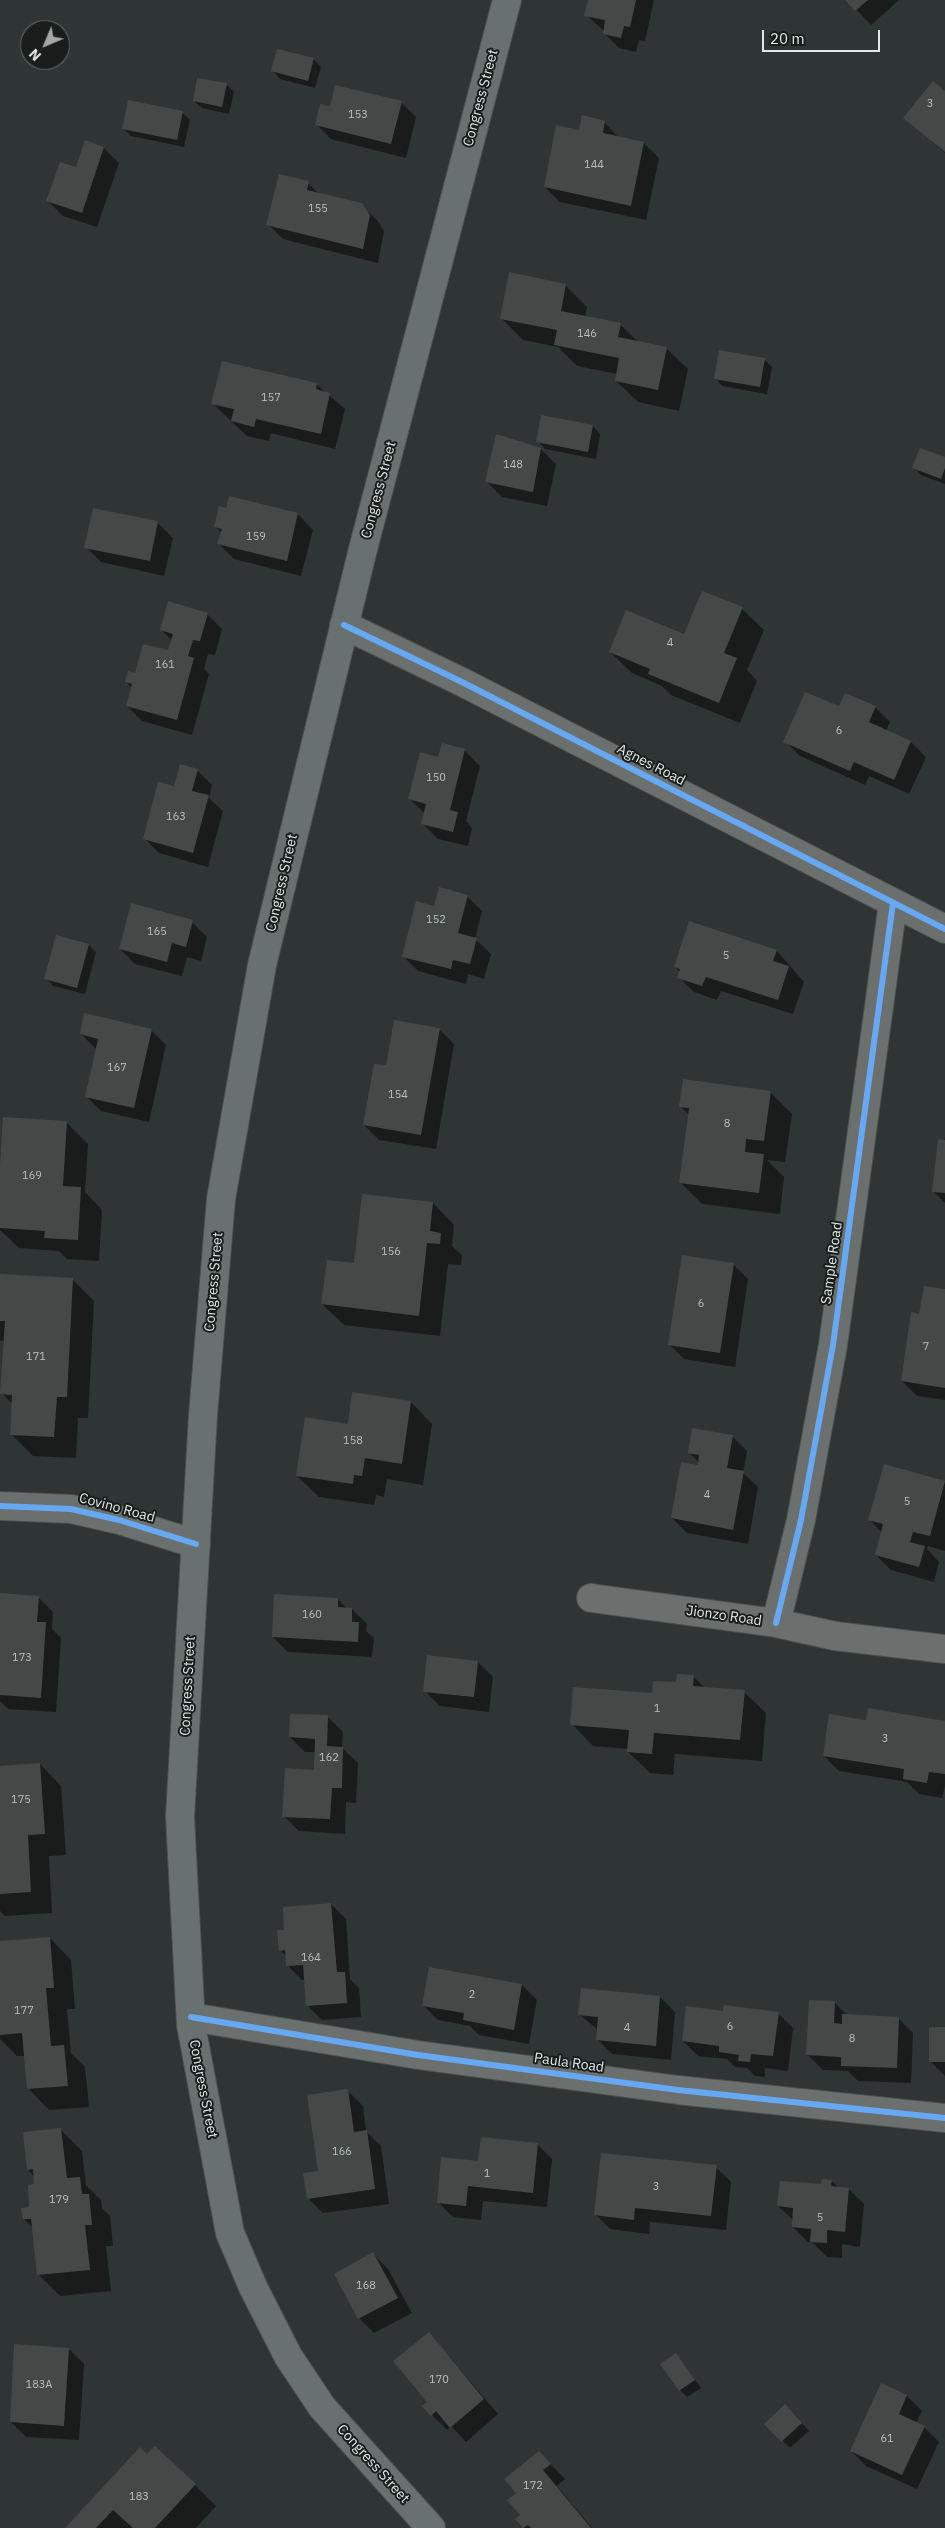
<!DOCTYPE html>
<html>
<head>
<meta charset="utf-8">
<style>
	body { margin:0 }
	#map { position:relative; width:945px; height:2528px; overflow:hidden; background:#2f3534; font-family:"IBM Plex Sans",sans-serif }
	canvas { display:block }
	.north { position:absolute; left:20px; top:20px; width:50px; height:50px; box-sizing:border-box; background:#191e1d; border:1px solid #696f6d; border-radius:50%; rotate:225deg; font-size:14px; font-weight:700; line-height:20px; text-align:center; color:#e0e8e6 }
	.north::after { content:''; display:block; margin:auto; width:18px; height:22px; background:#a2a9a8; clip-path:polygon(50% 0,100% 100%,50% 72%,0 100%) }
	.scale { position:absolute; left:762px; top:30px; width:118px; height:22px; box-sizing:border-box; border:2px solid #e0e8e6; border-top:0; padding-left:6px; font-size:15px; line-height:18px; white-space:nowrap; color:#e0e8e6; -webkit-text-stroke:4px #191e1d; paint-order:stroke }
</style>
</head>
<body>
<div id="map">
<canvas width="945" height="2528"></canvas>
<div class="north">N</div>
<div class="scale">20 m</div>
</div>
<script>
const c = document.querySelector('canvas').getContext('2d');
c.lineJoin = 'round';
function paint(path, color) { c.fillStyle = color; c.fill(path, 'evenodd'); }
function stroke(path, color, width, dash) { c.strokeStyle = color; c.lineWidth = width; c.lineCap = dash ? 'butt' : 'round'; c.setLineDash(dash || []); c.stroke(path); }
function label(font, color, halo, rows, align = 'center') {
  c.font = font + ' "IBM Plex Sans",sans-serif'; c.lineWidth = 4; c.setLineDash([]); c.textBaseline = 'middle'; c.strokeStyle = halo; c.fillStyle = color; for (const [text, x, y, turn = 0] of rows) {
    c.save(); c.translate(x, y); c.rotate((+turn || 0) * Math.PI / 180); c.textAlign = isNaN(turn) ? turn : align; if (halo) c.strokeText(text, 0, 0); c.fillText(text, 0, 0); c.restore();
  }
}
paint(new Path2D(`
	M589 0H654L645 41 639 40 636 52 619 48 604 33V31L586 15Z
	M847 0H899L871 25Z
	M313 59 321 67 315 88 280 79 273 71Z
	M226 84 234 92 229 114 202 108 194 101Z
	M945 92V153L905 118Z
	M401 102 416 117 406 158 331 139 316 124 331 108Z
	M182 112 190 120 184 147 131 136 124 129Z
	M604 122 619 138 644 143 659 158 646 220 560 202 545 187Z
	M86 142 104 148 119 163 97 227 63 216 48 201 76 169Z
	M308 183 319 194 361 205 377 220 384 231 378 263 283 239 268 224Z
	M566 286 587 307 585 317 620 324 638 342 666 348 688 369 679 411 638 402 616 381 617 374 577 366 558 347 523 340 501 318Z
	M765 360 772 367 767 394 722 386 715 378Z
	M316 384 345 409 335 449 271 433 269 441 247 436 213 404Z
	M542 416 593 426 600 434 596 459 545 449 538 441Z
	M541 449 556 464 547 506 502 497 487 482Z
	M945 459V484L921 475 914 467Z
	M230 498 298 514 313 530 301 576 234 559 219 544 222 533 215 526 227 510Z
	M158 523 173 538 164 576 101 562 86 547Z
	M742 609 764 630 747 670 757 681 740 723 671 695 662 686 632 673 610 652 685 636Z
	M207 614 222 629 215 655 208 654 204 669 209 674 192 735 142 721 127 706 132 688 126 682 169 652 172 641 161 629Z
	M875 707 890 722 886 731 911 742 926 757 909 794 869 776 865 785 800 756 785 741 840 708Z
	M443 745 465 751 480 766 466 821 472 828 468 846 438 839 423 824 425 814 410 799 439 758Z
	M197 770 212 785 209 798 223 811 208 867 159 853 144 838 175 788Z
	M467 896 482 911 475 939 491 954 484 979 468 974 466 984 418 971 403 956 435 907Z
	M192 922 207 937 201 961 187 957 182 976 135 964 120 949Z
	M689 923 777 951 804 982 793 1014 721 991 717 1000 694 992 679 977 680 972 675 967Z
	M89 945 96 952 85 994 53 986 46 978Z
	M439 1029 454 1044 436 1149 379 1140 364 1125 387 1067Z
	M151 1030 166 1045 149 1122 101 1111 86 1096 97 1050 81 1034Z
	M770 1092 792 1114 785 1162 767 1160 784 1177 780 1214 702 1204 681 1183 689 1115 681 1107Z
	M67 1123 88 1144 85 1192 102 1210 99 1261 67 1259 59 1251 19 1248 0 1230V1184Z
	M945 1137V1203L933 1191Z
	M433 1203 454 1225 452 1246 462 1255 461 1265 448 1264 440 1336 344 1325 322 1304 355 1265Z
	M733 1264 748 1279 735 1367 684 1359 669 1344Z
	M0 1275 73 1280 94 1301 88 1418H78L76 1458 33 1456 11 1434 13 1405 2 1393 5 1341H0Z
	M945 1291V1400L917 1396 902 1381 920 1315Z
	M411 1402 432 1424 423 1485 387 1479 384 1497 376 1495 374 1505 319 1497 297 1476 349 1425Z
	M732 1436 747 1451 743 1473 758 1487 748 1544 687 1533 672 1518 699 1466V1463L689 1452Z
	M885 1466 945 1482V1551L928 1546 927 1549 939 1562 934 1582 891 1570 876 1555 882 1533 870 1520Z
	M0 1595 38 1597 53 1612 52 1629 61 1638 56 1712 8 1709 0 1701Z
	M338 1599 347 1609H352L367 1624 366 1631 374 1638 372 1657 288 1652 273 1637Z
	M478 1662 493 1677 489 1712 440 1706 425 1691Z
	M694 1677 705 1688 744 1692 766 1713 762 1761 675 1754 673 1775 650 1773 628 1752 629 1749 593 1746 572 1724 653 1695Z
	M328 1717 343 1732 342 1748 358 1763 356 1803 346 1802 345 1834 299 1831 284 1816 315 1771 316 1752H305L290 1737Z
	M867 1721 945 1722V1786L942 1798 919 1794 907 1782 839 1771 824 1756Z
	M40 1764 61 1786 66 1855 49 1856 52 1913 5 1916 0 1911V1767Z
	M331 1904 346 1919 350 1979 359 1988 361 2017 322 2020 307 2005 305 1980H302L287 1965V1957L280 1950 285 1931Z
	M50 1938 71 1960 75 2009H67L71 2053 85 2067 89 2107 49 2110 28 2088 25 2056H17L0 2039V1942Z
	M522 1985 537 2000 529 2044 479 2035 470 2026 438 2020 423 2005Z
	M660 1997 675 2012 671 2060 612 2054 597 2039 598 2030 580 2015Z
	M835 2003 848 2016 898 2018 913 2033 911 2083 858 2081 848 2071 823 2070 808 2055Z
	M724 2012 778 2013 793 2028 788 2071 765 2068V2077L755 2076 747 2068 735 2067 727 2059 698 2056 683 2041Z
	M945 2028V2076L931 2062Z
	M348 2091 363 2106 366 2131 381 2146 389 2204 323 2213 308 2198Z
	M61 2130 82 2151 86 2185 101 2200 102 2208 110 2216 113 2246H106L111 2291 60 2296 38 2274 33 2228 24 2219 31 2208 35 2186 34 2176 28 2170Z
	M537 2144 552 2159 547 2207 483 2201 481 2220 453 2217 438 2202 480 2162Z
	M716 2167 731 2182 726 2230 650 2222 649 2234 610 2229 595 2214Z
	M832 2181 839 2188 849 2189 864 2204 860 2247 842 2244V2258L827 2257 812 2242H808L793 2227 794 2221 778 2206Z
	M373 2254 388 2269 412 2313 374 2333 359 2318Z
	M429 2333 498 2414 466 2442 451 2426 447 2430 432 2415 429 2402Z
	M69 2349 84 2364 79 2440 26 2437 11 2422Z
	M676 2354 701 2388 687 2397 680 2390Z
	M907 2396 922 2411 916 2423 924 2427 939 2442 917 2489 866 2466 851 2451Z
	M793 2413 809 2431 790 2448 766 2424Z
	M539 2452 565 2479 557 2486 592 2528H525L517 2519 522 2515 517 2493Z
	M147 2456 195 2485 216 2506 196 2528H67Z`), '#0007');
paint(new Path2D(`
	M588 0H636L630 27 624 26 621 38 603 34 605 20 584 16Z
	M845 0H868L855 11Z
	M277 49 314 58 308 81 271 71Z
	M197 78 227 83 222 107 193 101Z
	M933 81 945 91V152L903 118Z
	M335 85 402 101 391 144 315 125 320 104 330 106Z
	M128 100 183 111 177 140 122 129Z
	M582 115 605 121 603 133 644 142 631 206 544 187 556 125 579 130Z
	M85 140 104 147 82 213 46 201 60 162 76 167Z
	M279 174 309 181 307 190 362 203 370 215 363 249 266 225Z
	M509 272 566 284 561 311 621 323 618 337 667 347 658 390 615 381 619 358 554 345 557 330 500 319Z
	M719 350 765 358 760 387 714 379Z
	M222 361 317 383 316 389 330 393 321 434 256 419 254 427 231 421 234 409 211 404Z
	M541 415 593 425 588 452 536 442Z
	M496 434 541 448 533 492 485 482Z
	M920 448 945 457V468L941 479 912 468Z
	M229 496 298 513 287 561 217 544 222 529 214 527 219 506 226 508Z
	M93 508 158 521 150 561 84 548Z
	M702 591 743 607 724 653 737 658 719 703 648 674 650 669 609 652 626 610 684 634Z
	M168 601 208 613 200 641 193 640 188 656 194 658 177 720 126 706 132 684 125 682 128 671 135 673 143 644 168 650 173 634 160 630Z
	M805 692 839 706 845 693 876 706 869 722 911 741 894 780 854 762 850 771 783 742Z
	M442 743 465 749 450 810 458 812 453 832 421 824 426 804 408 799 420 752 438 757Z
	M180 764 198 769 192 791 209 795 193 853 143 839 158 782 174 786Z
	M439 887 468 895 458 933 477 938 470 964 453 960 451 969 402 957 416 901 434 906Z
	M131 903 193 920 186 947 172 943 167 962 119 949Z
	M689 921 777 950 773 961 789 966 778 1000 706 977 702 986 677 978 680 969 674 967Z
	M56 935 89 944 77 988 44 979Z
	M84 1013 152 1029 134 1108 85 1097 98 1039 80 1034Z
	M394 1020 440 1028 421 1135 363 1125 374 1064 386 1065Z
	M683 1079 771 1091 764 1141 746 1139 745 1152 764 1154 759 1193 679 1183 689 1108 679 1107Z
	M3 1117 67 1121 63 1186 81 1187 78 1240 44 1238 45 1231 0 1228V1165Z
	M938 1139 945 1140V1193L932 1192Z
	M362 1194 433 1202 430 1231 441 1233 440 1244 427 1243 419 1316 321 1304 327 1260 354 1263Z
	M682 1255 734 1263 720 1353 668 1345Z
	M0 1274 73 1278 67 1397H57L54 1437 10 1435 12 1395 0 1394 5 1321H0Z
	M924 1286 945 1289V1388L901 1381 911 1312 919 1314Z
	M352 1392 411 1401 402 1464 365 1458 362 1476 354 1475 353 1484 296 1476 305 1417 348 1424Z
	M692 1428 733 1435 727 1468 744 1471 733 1530 671 1518 681 1462 698 1465 699 1455 688 1453Z
	M884 1464 945 1481 930 1536 913 1532 910 1542 925 1546 919 1567 875 1555 883 1524 868 1520Z
	M0 1593 39 1596 37 1622H46L41 1698 0 1695Z
	M274 1594 338 1598V1607L352 1608V1622H359L358 1642 272 1637Z
	M427 1655 478 1661 474 1697 423 1692Z
	M677 1674 694 1675 693 1686 745 1690 740 1740 654 1733 652 1754 627 1752 629 1730 570 1725 573 1687 652 1693 653 1681 676 1682Z
	M868 1708 945 1721V1774L929 1772 927 1783 903 1779 904 1769 823 1756 829 1714 866 1720Z
	M290 1714 328 1715 327 1746 343 1747 342 1788H332L330 1819 282 1817 285 1768 314 1770 315 1739 289 1737Z
	M40 1763 45 1834 28 1835 31 1892 0 1894V1766Z
	M331 1903 337 1972H345L347 2003 306 2006 303 1965 286 1966 285 1950 279 1951 277 1930H284L283 1907Z
	M50 1937 54 1988H46L51 2046 64 2045 68 2086 27 2089 22 2033 0 2035V1941Z
	M429 1967 522 1984 514 2030 463 2020 464 2013 422 2006Z
	M581 1988 660 1996 656 2046 596 2040 598 2017 578 2015Z
	M809 2000 835 2001 834 2023 842 2024V2014L899 2017 897 2068 841 2066V2057L806 2055Z
	M724 2005 779 2012 773 2056 751 2054 750 2062 738 2061 739 2055 719 2052V2046L682 2041 686 2006 723 2011Z
	M929 2027H945V2062H929Z
	M348 2089 354 2132 367 2130 375 2189 307 2199 303 2173 318 2171 307 2095Z
	M61 2128 67 2178 80 2177 82 2194H89L92 2225H85L90 2270 37 2275 31 2219H23L21 2208 29 2207 28 2185 34 2184 33 2169 27 2170 23 2132Z
	M481 2137 538 2143 533 2193 468 2186 466 2206 437 2203 441 2157 478 2161Z
	M601 2153 717 2165 711 2216 635 2208 634 2220 594 2215Z
	M822 2179 832 2180 831 2186 849 2188 845 2232 827 2230V2243L810 2242 811 2229 792 2227 793 2208 777 2206 780 2181 821 2184Z
	M373 2252 398 2298 358 2319 334 2274Z
	M429 2332 484 2399 450 2428 436 2411 431 2416 422 2406 427 2402 393 2361Z
	M14 2344 69 2348 64 2426 10 2422Z
	M676 2353 695 2380 679 2391 660 2364Z
	M881 2383 907 2395 899 2414 925 2426 902 2475 850 2451Z
	M785 2404 802 2423 781 2442 764 2424Z
	M155 2446 196 2484 155 2528H133L113 2510 96 2528H65L140 2447 147 2454Z
	M539 2451 551 2464 543 2470 591 2528H531L528 2525 523 2528 515 2519 520 2515 507 2500 516 2493 504 2479Z`), '#444948');
const street = new Path2D(`
	M344 625 462 682 945 929
	M0 1506 71 1509 119 1520 196 1544
	M591 1598 776 1623 835 1636 945 1649
	M776 1623 801 1520 833 1345 893 903
	M191 2017 418 2055 678 2090 945 2118`);
const secondary = new Path2D(`
	M431 2528 322 2407 288 2356 253 2287 230 2233 191 2025 180 1817 203 1415 221 1199 262 965 362 553 507 0`);
stroke(street, '#4c5150', 30);
stroke(secondary, '#4c5150', 30);
stroke(street, '#6b706f', 28);
stroke(secondary, '#697170', 28);
stroke(new Path2D(`
	M344 625 462 682 945 929
	M0 1506 71 1509 119 1520 196 1544
	M776 1623 801 1520 833 1345 893 903
	M191 2017 418 2055 678 2090 945 2118`), '#66a8f1', 6);
label('11px', '#b9c0be', null, [
	["3",930,104],
	["153",358,115],
	["144",594,165],
	["155",318,209],
	["146",587,334],
	["157",271,398],
	["148",513,465],
	["159",256,537],
	["4",670,643],
	["161",165,665],
	["6",839,731],
	["150",436,778],
	["163",176,817],
	["152",436,920],
	["165",157,932],
	["5",726,956],
	["167",117,1068],
	["154",398,1095],
	["8",727,1124],
	["169",32,1176],
	["156",391,1252],
	["6",701,1304],
	["7",926,1347],
	["171",36,1357],
	["158",353,1441],
	["4",707,1495],
	["5",907,1502],
	["160",312,1615],
	["173",22,1658],
	["1",657,1709],
	["3",885,1739],
	["162",329,1758],
	["175",21,1800],
	["164",311,1958],
	["2",472,1995],
	["177",24,2011],
	["6",730,2027],
	["4",627,2028],
	["8",852,2039],
	["166",342,2152],
	["1",487,2174],
	["3",656,2187],
	["179",59,2200],
	["5",820,2218],
	["168",366,2286],
	["170",439,2380],
	["183A",39,2385],
	["61",887,2439],
	["172",533,2486],
	["183",139,2497]
]);
label('14px', '#e0e8e6', '#191e1d', [
	["Congress Street",481,98,-75],
	["Congress Street",379,490,-75],
	["Agnes Road",651,765,27],
	["Congress Street",282,883,-77],
	["Sample Road",832,1263,-82],
	["Congress Street",214,1282,-85],
	["Covino Road",117,1508,15],
	["Jionzo Road",724,1616,8],
	["Congress Street",188,1686,-87],
	["Paula Road",569,2063,8],
	["Congress Street",203,2089,79],
	["Congress Street",373,2464,48]
]);
</script>
</body>
</html>
